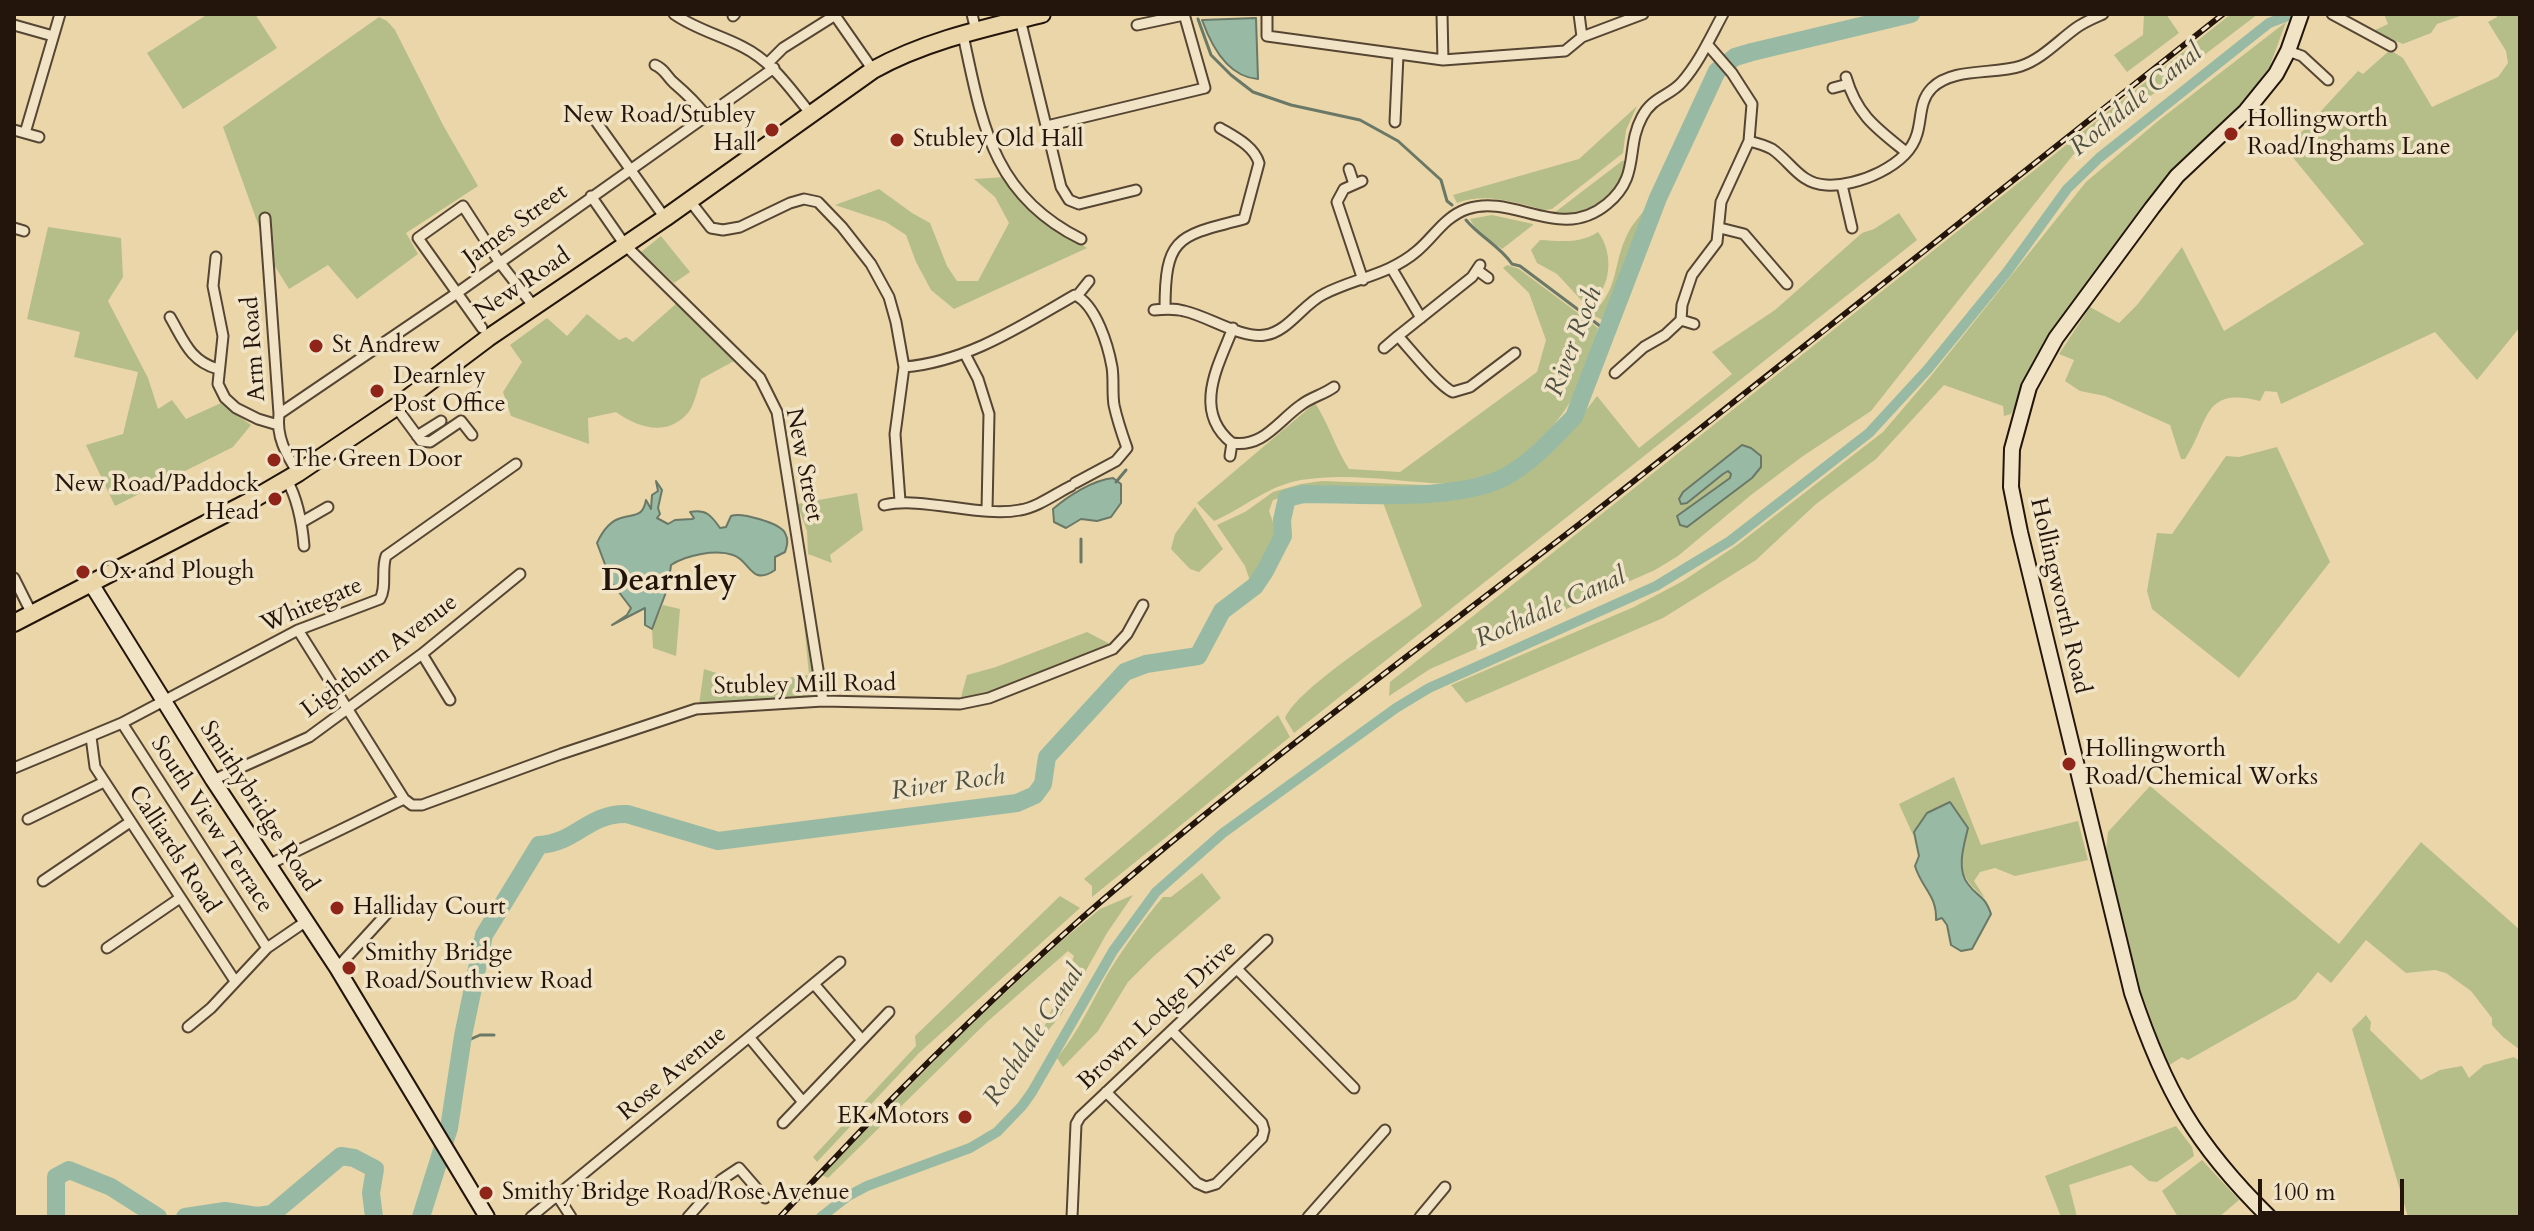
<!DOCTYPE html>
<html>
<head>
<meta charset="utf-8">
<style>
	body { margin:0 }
	#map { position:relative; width:2534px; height:1231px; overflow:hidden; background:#ead6a8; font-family:Cardo,serif }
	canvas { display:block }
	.frame { position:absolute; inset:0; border:16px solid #24150c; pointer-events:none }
	.scale { position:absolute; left:2258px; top:1179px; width:146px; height:36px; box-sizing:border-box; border:4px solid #24150c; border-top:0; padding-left:10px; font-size:24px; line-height:28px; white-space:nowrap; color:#24150c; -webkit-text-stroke:6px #f1e4c6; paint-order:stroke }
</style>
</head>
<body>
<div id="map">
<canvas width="2534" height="1231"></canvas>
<div class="frame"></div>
<div class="scale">100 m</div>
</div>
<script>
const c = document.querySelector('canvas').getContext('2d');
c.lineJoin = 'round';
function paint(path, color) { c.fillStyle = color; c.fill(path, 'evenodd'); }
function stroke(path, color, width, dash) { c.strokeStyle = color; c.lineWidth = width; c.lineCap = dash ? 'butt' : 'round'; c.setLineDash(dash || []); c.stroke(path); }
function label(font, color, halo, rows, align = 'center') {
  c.font = font + ' Cardo,serif'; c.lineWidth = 7; c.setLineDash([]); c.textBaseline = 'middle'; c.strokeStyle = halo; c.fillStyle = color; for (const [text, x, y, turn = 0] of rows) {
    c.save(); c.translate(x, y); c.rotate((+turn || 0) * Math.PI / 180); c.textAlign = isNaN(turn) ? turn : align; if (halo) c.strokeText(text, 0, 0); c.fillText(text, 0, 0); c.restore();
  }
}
paint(new Path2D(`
	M208 14H255L277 48 183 109 147 53Z
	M2144 14H2166L2179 33 2127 72 2114 55 2143 35Z
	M2231 14H2258L2073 155 1871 411 1803 456 1751 495 1678 556 1655 570 1430 669 1389 696 1390 682Z
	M2384 14H2466L2437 24 2431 33 2403 44 2373 31 2388 24Z
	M2496 14H2520V327L2477 380 2435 332 2281 404 2277 392 2265 391 2260 401C2202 386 2210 421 2185 459H2181L2170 425 2105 396 2080 391 2065 381 2074 360 2059 354 2090 307 2119 323 2137 305 2182 247 2224 331 2364 244 2286 149 2358 71 2363 74 2390 50 2403 58 2432 107 2498 77 2508 63 2506 51 2488 22 2497 17Z
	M379 17 387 21 395 30 443 125 478 186 406 233 418 254 357 299 328 265 289 289 271 260 223 127Z
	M2286 22 2269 68 2252 93 2175 169 2130 223 2054 332 2011 414 2004 416 2003 406 1944 385 1876 459 1816 504 1756 560 1663 618 1466 703 1451 685 1634 607 1683 581 1737 545 1883 432 1930 377 2086 182 2158 121Z
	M1637 106 1626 130 1623 153 1552 209 1545 210C1515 203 1487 192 1457 203L1453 195 1579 159Z
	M1627 160C1619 193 1590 218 1554 213L1622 161Z
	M1006 177 1059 231 1087 248 954 309 931 290 916 262 906 235 886 222 835 205 879 189 912 213 930 223 947 266 957 281H978L1009 223 995 197 974 179Z
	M1647 207 1651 209 1608 323 1591 314C1620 290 1612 264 1628 233 1632 224 1641 215 1647 207Z
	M1899 213 1917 240 1294 733 1285 718C1299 687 1392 629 1422 606L1382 500C1404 500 1429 503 1450 500 1514 491 1560 445 1597 396L1639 448 1732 374 1712 352 1775 310 1862 233 1874 229Z
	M1492 215 1533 224V225L1502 249 1477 231 1470 219Z
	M48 227 121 238 123 277 108 301 148 378 158 409 172 400 186 419 221 403 251 425 233 447 115 506 86 445 123 434 138 372 74 357 80 332 27 319Z
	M1598 232C1614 253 1612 289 1589 304L1583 302 1557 274 1537 263 1531 250 1540 240C1560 241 1580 244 1598 232Z
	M661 236 690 272 674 283 641 252Z
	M1507 265 1519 269 1598 328C1592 350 1586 372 1576 392 1552 436 1502 486 1448 484 1399 482 1350 472 1301 480 1267 486 1244 508 1214 521L1197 503 1315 403C1329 424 1335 448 1349 469L1400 472 1537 372 1546 340 1529 293 1503 268Z
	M678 302 734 361 701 379C697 390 694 408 686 415 665 437 637 427 616 412L588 418 589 444 511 416 503 392 522 362 510 345 547 318 567 336 587 314 619 340 626 337 633 342Z
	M2277 447 2330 562 2239 678 2152 609 2147 591 2157 533 2172 534 2226 456 2239 457Z
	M1322 481 1451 486 1475 484 1454 489C1395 490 1330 481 1273 500L1269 511 1279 539 1252 587 1245 566 1217 525 1245 512 1273 492 1301 484Z
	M857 493 863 530 830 555 832 563 808 554 807 531 797 504Z
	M1195 507 1223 549 1199 572 1190 569 1171 549 1175 534Z
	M663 605 680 609 676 656 653 648 652 629Z
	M803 612H806L819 689 815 695 807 699 699 705 704 669 747 683 809 675Z
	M1087 632 1112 645 1108 649 977 697 960 701 967 675 996 667Z
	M1278 715 1290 737 1092 897V886L1084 879Z
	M1954 777 1981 845 2078 821 2088 860 2015 876 1995 868 1980 872 1974 881 1985 898C1956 875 1959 863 1968 828L1927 813 1913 835 1899 804Z
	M2150 786 2339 944 2421 842 2520 930V1050L2503 1037 2492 1025V1018L2471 991 2446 973 2435 970 2406 973 2366 940 2331 983 2318 972 2296 999 2188 1060 2182 1057 2168 1066 2139 986 2106 850 2108 832Z
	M1202 873 1221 898 1154 956 1128 982 1098 1031 1063 1067 1057 1058C1079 1031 1091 1003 1108 973 1123 949 1144 919 1163 897H1171Z
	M1133 895 1107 933 1061 1015 1045 1034 1041 1035 1074 956 1068 951 987 1022 828 1178 822 1175 966 1029 1059 943 1100 909Z
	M1060 896 1080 908 919 1053 817 1162 813 1157 916 1046 915 1036Z
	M2366 1015 2371 1022 2370 1030 2421 1080 2440 1070 2462 1066 2469 1078 2484 1065 2514 1057 2520 1061V1217H2408L2352 1029Z
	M2176 1126 2192 1147 2194 1156 2157 1182 2149 1181 2131 1165 2069 1185 2077 1217H2061L2045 1176Z
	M2202 1160 2239 1200 2219 1217H2178L2162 1191Z`), '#b5be89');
const water = new Path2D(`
	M1256 18 1258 79C1227 77 1211 45 1202 20Z
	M1742 445 1751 448 1761 456V467L1752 478 1687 527 1680 525 1677 516 1730 478 1731 474 1728 471 1723 474 1687 503 1681 504 1679 499 1683 492Z
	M1113 478 1121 484V503L1111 517 1097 521 1081 519 1066 528 1054 522 1053 509C1068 496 1093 480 1113 478Z
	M656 481 662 490 658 508 660 514 657 518 668 524 675 520 692 519 694 518 690 512C706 509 711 515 720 528L726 527 731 516C741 512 780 523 785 533 789 540 787 546 785 552L775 557V570C751 587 750 560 733 555 716 549 686 555 671 565L668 587 652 629 645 625V608L612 625 627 615 631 608 612 583 597 543C602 532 610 521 621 518 635 514 643 517 646 500L651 509 652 495 658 491Z
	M1950 802 1968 828C1964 845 1956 869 1968 884 1978 898 1984 894 1991 914L1972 949 1961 951 1951 945 1947 925 1942 918 1936 920C1937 895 1922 889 1915 866L1919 856 1914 832 1927 813Z`);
paint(water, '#98baa4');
stroke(water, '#6a7867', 2);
stroke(new Path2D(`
	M1198 19 1211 55 1231 75 1253 92 1291 105 1360 120 1398 141 1441 180 1447 201 1452 205
	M1466 220C1480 237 1500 246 1512 264L1520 266 1608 332
	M1116 482 1126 470
	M1081 539V562
	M462 1043 480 1035H494`), '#6a7867', 3);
stroke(new Path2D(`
	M821 1217 848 1196 867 1186 970 1148 997 1132 1022 1106 1032 1092 1113 951 1156 892 1223 833 1396 708 1429 688 1656 586 1730 541 1869 433 1928 369 2007 272 2067 189 2099 158 2269 23 2293 14`), '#98baa4', 10);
stroke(new Path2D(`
	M56 1217V1177L69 1170 111 1187 158 1217
	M185 1217 225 1211 257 1216 272 1214 341 1156 354 1158 375 1169 371 1193 374 1217
	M421 1217 449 1128 463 1036 484 935 539 845C577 843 587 813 627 814L718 841 1017 803 1035 795 1043 784 1047 757 1125 672 1146 664 1198 656 1222 611 1255 586 1265 571 1283 536 1282 520 1287 498 1304 494C1360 494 1463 503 1510 474 1534 460 1555 436 1574 417L1658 198 1717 71 1735 57 1752 52 1911 14`), '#98baa4', 18);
const street = new Path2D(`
	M674 14C695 29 720 35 743 47 773 62 790 89 811 114
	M834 14 873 70
	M972 14 976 31
	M1267 14V36L1443 60 1565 51 1582 37 1643 14
	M1442 14 1443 60
	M1579 14 1582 37
	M2332 14 2391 46
	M733 16 735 14
	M1020 19 1061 187 1069 200 1079 204 1136 190
	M14 25 53 36
	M1137 25 1184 15
	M963 35C982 123 992 195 1081 239
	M2288 51 2302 56 2328 80
	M768 63 783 48 837 14
	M655 65C665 69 666 76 674 83 687 94 697 104 707 117
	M1846 77C1857 115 1876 128 1906 152
	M1833 88 1848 84
	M595 120 665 218
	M1395 122 1398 55
	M1047 126 1205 88 1184 14
	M14 130 39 137
	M25 133 60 14
	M1749 141C1757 143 1764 145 1772 149 1791 162 1800 184 1826 185 1857 187 1908 166 1917 134 1922 118 1919 101 1932 88 1953 67 1994 75 2021 66 2042 59 2058 41 2076 28 2084 22 2094 18 2103 14
	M1349 169 1354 184
	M1362 181 1344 189 1337 202 1363 280
	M1842 185 1852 228
	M591 196 625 245 760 378 777 412 823 701
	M690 201 711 228 723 230 740 227 790 203 804 199 818 202 842 227 871 264 889 297 896 322 904 367 895 434 900 501
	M265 218 279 414C276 437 286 454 298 473
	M14 228 24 231
	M1720 228 1744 234 1787 284
	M216 257 213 286 223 336 218 384 225 398 236 408 258 419 278 425
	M1480 265 1472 277 1398 336C1409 348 1441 388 1453 392L1470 387 1515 353
	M1392 269 1421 318
	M1477 270 1488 278
	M1077 296 1089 281
	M1165 309C1165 236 1178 236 1244 219L1259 163C1254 146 1235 137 1220 128
	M1154 310C1164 309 1174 308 1184 311 1208 316 1241 339 1265 335 1288 332 1303 304 1324 294 1355 278 1389 275 1417 251 1434 237 1444 217 1467 209 1514 193 1560 243 1607 204 1641 176 1625 148 1642 117 1652 97 1670 96 1682 82 1699 63 1711 36 1723 14
	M170 317C184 341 190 361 218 369
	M1681 320 1694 324
	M482 328 418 238 463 206 500 263 535 308
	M1233 328C1218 366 1192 411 1232 443 1263 448 1278 421 1301 405 1311 397 1323 395 1334 387
	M1384 348 1398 336
	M965 354 978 379 989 414 987 510
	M904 367C967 362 1021 326 1075 295 1096 305 1108 345 1112 367 1114 379 1112 392 1114 405 1117 419 1122 434 1127 448L1116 461 1075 483
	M1615 373 1644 347 1665 335 1681 320 1682 305 1692 275 1717 242 1721 202 1749 141 1752 104 1732 73 1707 44
	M396 407 421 441 430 442 461 421 472 435
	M279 414 457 293 774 68
	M417 436 441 421
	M1230 456 1232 443
	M287 480C298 500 302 522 304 546
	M884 505C923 496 980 518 1020 510 1038 507 1055 494 1071 486
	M302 522 328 507
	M14 578 32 614
	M298 630 404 799 412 805H422L561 754 696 709 823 701 960 704 989 698 1113 649 1127 634 1143 605
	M422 654 450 700
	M122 723 267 948
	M91 737 95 767 235 981
	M14 768 122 723 298 630 380 599C387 587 381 569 386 556L516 464
	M213 780 309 737 422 654 520 574
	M28 819 104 782
	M270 864 404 799
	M43 881 130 822
	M107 948 180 898
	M337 968 391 909
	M1237 969 1354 1088
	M814 984 862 1040
	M188 1027 211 1008 267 948 305 922
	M749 1037 803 1102
	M1106 1092 1197 1183 1206 1187 1216 1184 1262 1138 1264 1130 1262 1123 1172 1031
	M783 1123 889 1012
	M557 1195 571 1217
	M531 1217 840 962
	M688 1217 721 1180 739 1168 765 1198
	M1072 1217 1076 1124 1080 1117 1267 940
	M1308 1217 1385 1130
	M1420 1217 1445 1187`);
const secondary = new Path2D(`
	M92 585 213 780 337 968 487 1217
	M2269 1217C2195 1144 2165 1091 2132 993L2020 532 2011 487 2012 449 2029 387 2056 338 2152 208 2177 176 2246 111 2276 74 2288 51 2301 14`);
const highway = new Path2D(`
	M14 623 250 501 298 473 396 407 488 338 665 218 873 70C925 41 985 28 1042 14`);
stroke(street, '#564533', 13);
stroke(secondary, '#24150c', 18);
stroke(highway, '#24150c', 20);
stroke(street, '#f1e4c6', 9);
stroke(secondary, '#f1e4c6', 14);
stroke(highway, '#ead6a8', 16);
const rail = new Path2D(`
	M780 1217C876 1112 976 1012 1082 918 1243 777 1417 650 1586 519 1799 352 2010 182 2223 14`);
stroke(rail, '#24150c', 6);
stroke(rail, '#f1e4c6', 3, [9]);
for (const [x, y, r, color] of [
	[772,130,8,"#8f2418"],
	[2231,134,8,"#8f2418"],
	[897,140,8,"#8f2418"],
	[316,346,8,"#8f2418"],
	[377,391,8,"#8f2418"],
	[274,460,8,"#8f2418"],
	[275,499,8,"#8f2418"],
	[83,572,8,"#8f2418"],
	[2069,764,8,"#8f2418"],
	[337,908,8,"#8f2418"],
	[349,968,8,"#8f2418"],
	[965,1117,8,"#8f2418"],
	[486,1193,8,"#8f2418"]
]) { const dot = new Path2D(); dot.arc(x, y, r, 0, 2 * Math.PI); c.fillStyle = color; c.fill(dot); stroke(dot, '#f1e4c6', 3); }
label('24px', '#24150c', '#f1e4c6', [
	["New Road/Stubley",756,116,"right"],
	["Hall",756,144,"right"],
	["Hollingworth",2247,120],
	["Road/Inghams Lane",2247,148],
	["Stubley Old Hall",913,140],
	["St Andrew",332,346],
	["Dearnley",393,377],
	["Post Office",393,405],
	["The Green Door",290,460],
	["New Road/Paddock",259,485,"right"],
	["Head",259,513,"right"],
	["Ox and Plough",99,572],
	["Hollingworth",2085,750],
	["Road/Chemical Works",2085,778],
	["Halliday Court",353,908],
	["Smithy Bridge",365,954],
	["Road/Southview Road",365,982],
	["EK Motors",949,1117,"right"],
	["Smithy Bridge Road/Rose Avenue",502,1193]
], 'left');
label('24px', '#24150c', '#f1e4c6', [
	["James Street",516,226,-36],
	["New Road",523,285,-34],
	["Arm Road",255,349,-94],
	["New Street",803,465,79],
	["Hollingworth Road",2059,596,77],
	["Whitegate",312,606,-23],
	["Lightburn Avenue",380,657,-37],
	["Stubley Mill Road",805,686,-1],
	["Smithybridge Road",258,807,57],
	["South View Terrace",211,825,57],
	["Calliards Road",173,850,57],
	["Brown Lodge Drive",1158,1016,-43],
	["Rose Avenue",673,1074,-40]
]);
label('italic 26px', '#4d4f41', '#f1e4c6', [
	["Rochdale Canal",2137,101,-39],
	["River Roch",1575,342,-69],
	["Rochdale Canal",1551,609,-24],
	["River Roch",948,785,-8],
	["Rochdale Canal",1035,1036,-57]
]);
label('bold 32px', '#24150c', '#f1e4c6', [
	["Dearnley",669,583]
]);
</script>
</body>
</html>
